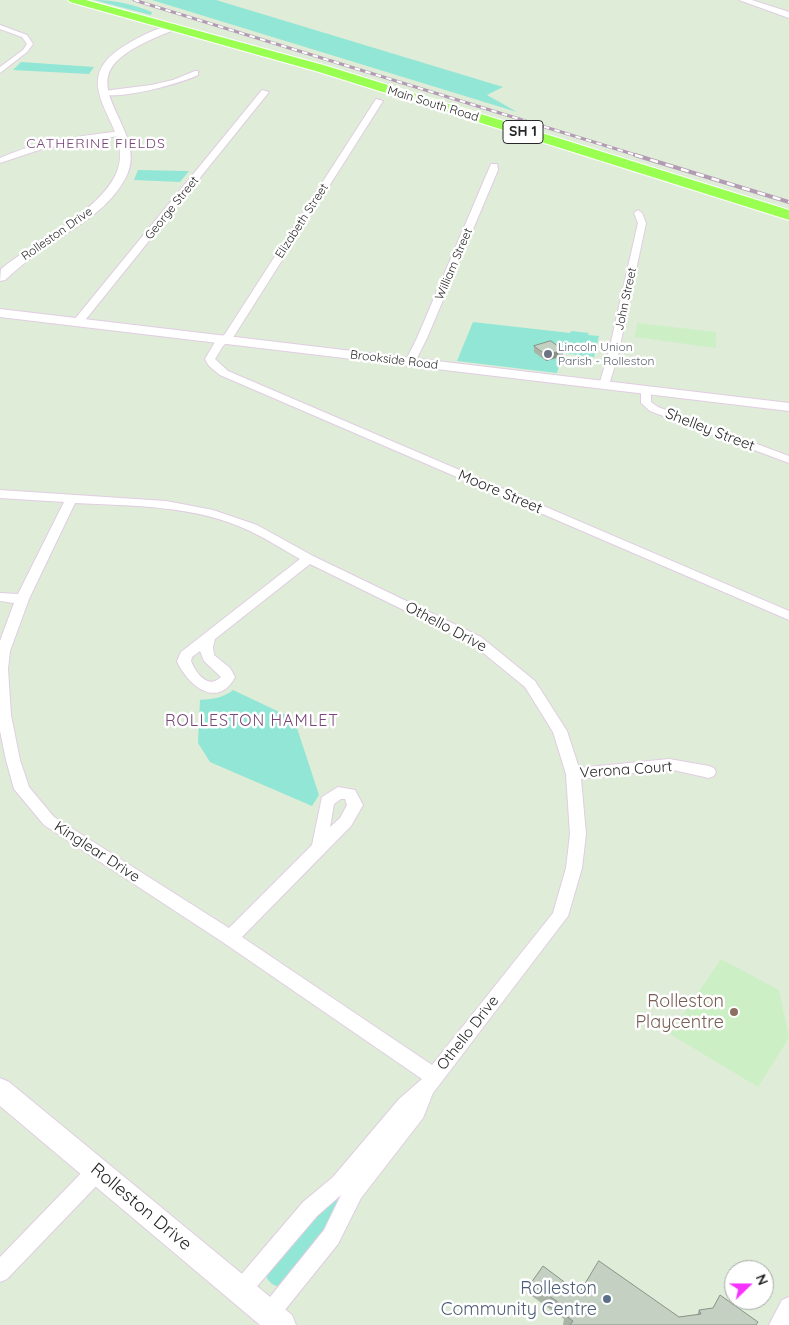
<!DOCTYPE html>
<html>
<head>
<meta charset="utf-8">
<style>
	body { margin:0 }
	#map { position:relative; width:789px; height:1325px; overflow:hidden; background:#deecd8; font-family:Quicksand,sans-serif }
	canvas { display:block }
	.north { position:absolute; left:724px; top:1260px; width:50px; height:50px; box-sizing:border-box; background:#fff; border:1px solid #a9a9a9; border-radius:50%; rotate:68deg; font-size:14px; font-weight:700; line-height:20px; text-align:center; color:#282828 }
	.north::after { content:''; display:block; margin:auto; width:18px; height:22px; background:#f732ff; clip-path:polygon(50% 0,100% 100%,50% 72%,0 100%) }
</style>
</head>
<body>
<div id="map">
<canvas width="789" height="1325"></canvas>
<div class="north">N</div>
</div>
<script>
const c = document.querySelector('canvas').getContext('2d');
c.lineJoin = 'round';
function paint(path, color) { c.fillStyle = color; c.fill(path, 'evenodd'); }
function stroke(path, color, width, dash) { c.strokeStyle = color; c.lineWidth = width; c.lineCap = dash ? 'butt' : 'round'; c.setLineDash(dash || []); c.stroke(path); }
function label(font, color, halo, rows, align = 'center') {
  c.font = font + ' Quicksand,sans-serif'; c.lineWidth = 5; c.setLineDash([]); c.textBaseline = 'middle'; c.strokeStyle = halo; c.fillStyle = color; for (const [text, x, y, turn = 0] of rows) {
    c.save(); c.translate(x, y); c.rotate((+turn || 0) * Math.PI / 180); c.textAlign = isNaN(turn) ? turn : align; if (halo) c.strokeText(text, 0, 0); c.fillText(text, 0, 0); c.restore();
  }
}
paint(new Path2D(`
	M637 323 716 332V348L635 337Z
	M721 959 779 990 789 1038 758 1087 670 1034Z`), '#cdefc6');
paint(new Path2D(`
	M94 0C115 0 132 4 152 12L151 15Z
	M152 0H216L503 87 487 95 517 112Z
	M21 62 94 67 89 74 13 70Z
	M138 170 186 171H189L180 182 134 180Z
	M473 322 570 333 571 331 589 333 588 335 599 336 594 357 563 353 557 373 457 361Z
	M233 690 294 719 319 795 312 806 210 762 198 743 200 700C213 699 223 698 233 690Z
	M409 1107 338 1213 281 1287C273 1286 268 1282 266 1275Z`), '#91e6d5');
const street = new Path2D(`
	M0 25 27 35 33 44 27 52 0 73V67L23 50 27 44 22 37 0 29Z
	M195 71H198V75C182 83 114 102 100 93L104 91 151 85 173 80Z
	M262 90 269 92 82 324H74V320Z
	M376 99 383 101 234 336 223 346 215 359 228 371 789 611V620L220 375 209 366 205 359 215 342 225 334Z
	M121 131 125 133 124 135 45 148 0 163V158C38 141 80 136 121 131Z
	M491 164H497L498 170 427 338 414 364H406L405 362 417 338Z
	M638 210 642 213 646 223 618 355 609 385 604 388 599 385 608 355 638 223 634 213Z
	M646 387 651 390V402L658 407 789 456V463L650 411 641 403V390Z
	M0 490 166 501 213 510 257 525 313 556 481 637 535 681 567 731 579 768 669 759 709 766 714 768 716 772 714 776 709 778 669 769 581 779 586 834 582 868 568 916 433 1093 423 1118 361 1198 338 1244 276 1321 269 1324 262 1321 259 1314 262 1307 324 1230 341 1195 317 1216 248 1297 241 1300 234 1297 231 1290 234 1283 303 1202 333 1177 399 1099 422 1079 224 943 44 825 14 789 6 760 0 731V641L14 603 0 601V593L18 594 64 502 0 498ZM75 503C133 506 196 505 250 531 267 539 284 550 300 559L181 652 177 661C187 685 218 710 235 677L230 668 214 655 213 647 215 639 310 564 471 643 525 687 553 732 566 774 570 834 566 868 553 913 432 1065 242 937 351 826 363 805 355 790 338 787 322 797 312 845 229 928 54 817 29 787 20 760 11 715 8 669 10 651 29 599ZM200 651 204 661 221 677C208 690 196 673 191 661L192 657ZM341 799H345L347 805 340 818 330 827 334 804Z
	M97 1162 104 1164 107 1171 104 1178 7 1279 0 1282V1257L90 1164Z
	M789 1297V1325H769L782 1300Z`);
const secondary = new Path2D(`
	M739 0H752L789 12V18Z
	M173 24 178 27 176 29C157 37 135 45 119 59 82 91 147 133 127 175 111 208 79 225 49 245 34 255 19 267 5 280L0 281 1 269C35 241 98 213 116 174 138 128 64 89 118 50 134 39 154 29 173 24Z
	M0 309 789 403V411L0 317Z
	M0 1078 9 1082 292 1315 296 1325H260L0 1106Z`);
const highway = new Path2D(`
	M68 0H86L327 66 789 210V220L319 72 70 2Z`);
stroke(street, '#e1cde2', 2);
stroke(secondary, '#e1cde2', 2);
stroke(highway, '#fff', 2);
paint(street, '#fff');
paint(secondary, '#fff');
paint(highway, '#99ff50');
const railFar1 = new Path2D(`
	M134 0 639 156`);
const rail = new Path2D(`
	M635 155 789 202`);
stroke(railFar1, '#b49bb4', 3);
stroke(rail, '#b49bb4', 4);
stroke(railFar1, '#fff', 2, [5.5]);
stroke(rail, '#fff', 2.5, [8]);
paint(new Path2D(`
	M534 346 563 356 546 361 534 352Z
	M531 1283 579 1293 679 1317 697 1315 699 1310 756 1325H563L564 1319 529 1294Z`), '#a9b3a6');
paint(new Path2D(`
	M563 350V356L546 361V355Z`), '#899287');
const building = new Path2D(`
	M551 341 563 350 546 355 534 346Z
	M599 1261 679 1317 701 1314 699 1310 713 1308 720 1295 758 1322 756 1325H570L573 1321 565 1315 569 1310 531 1283 543 1266 579 1293Z`);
paint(building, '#c4d0c1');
stroke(building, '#899287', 1);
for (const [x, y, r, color] of [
	[548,354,5,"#6b7280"],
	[734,1012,5,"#8d6e63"],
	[607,1299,5,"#5c6f8a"]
]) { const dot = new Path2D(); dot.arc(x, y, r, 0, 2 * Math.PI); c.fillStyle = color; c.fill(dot); stroke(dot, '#fff', 2); }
label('12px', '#282828', '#fff', [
	["Main South Road",433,104,17],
	["George Street",172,208,-51],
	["Elizabeth Street",302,221,-57],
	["Rolleston Drive",57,234,-35],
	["William Street",454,264,-67],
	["John Street",626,299,-78],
	["Brookside Road",394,360,7]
]);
label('12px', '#5b616d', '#fff', [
	["Lincoln Union",558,347],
	["Parish - Rolleston",558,361]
], 'left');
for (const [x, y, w] of [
	[523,132,40]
]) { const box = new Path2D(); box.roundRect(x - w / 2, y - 11.5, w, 23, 4); c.fillStyle = '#fff'; c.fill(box); stroke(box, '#282828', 1); }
label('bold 14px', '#282828', null, [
	["SH 1",523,132]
]);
c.letterSpacing = '1px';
label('14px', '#79467a', '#fff', [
	["CATHERINE FIELDS",96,144]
]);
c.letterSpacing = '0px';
label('15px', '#282828', '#fff', [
	["Shelley Street",710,430,21],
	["Moore Street",500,492,23],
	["Othello Drive",446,627,28],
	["Verona Court",626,770,-4],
	["Kinglear Drive",97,852,33],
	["Othello Drive",468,1033,-52]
]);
c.letterSpacing = '1px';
label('16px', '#79467a', '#fff', [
	["ROLLESTON HAMLET",252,721]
]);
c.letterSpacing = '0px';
label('18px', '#785e54', '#fff', [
	["Rolleston",724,1002],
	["Playcentre",724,1023]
], 'right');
label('18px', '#282828', '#fff', [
	["Rolleston Drive",141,1207,40]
]);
label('18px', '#4e5e75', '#fff', [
	["Rolleston",597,1289],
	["Community Centre",597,1310]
], 'right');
</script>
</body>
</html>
